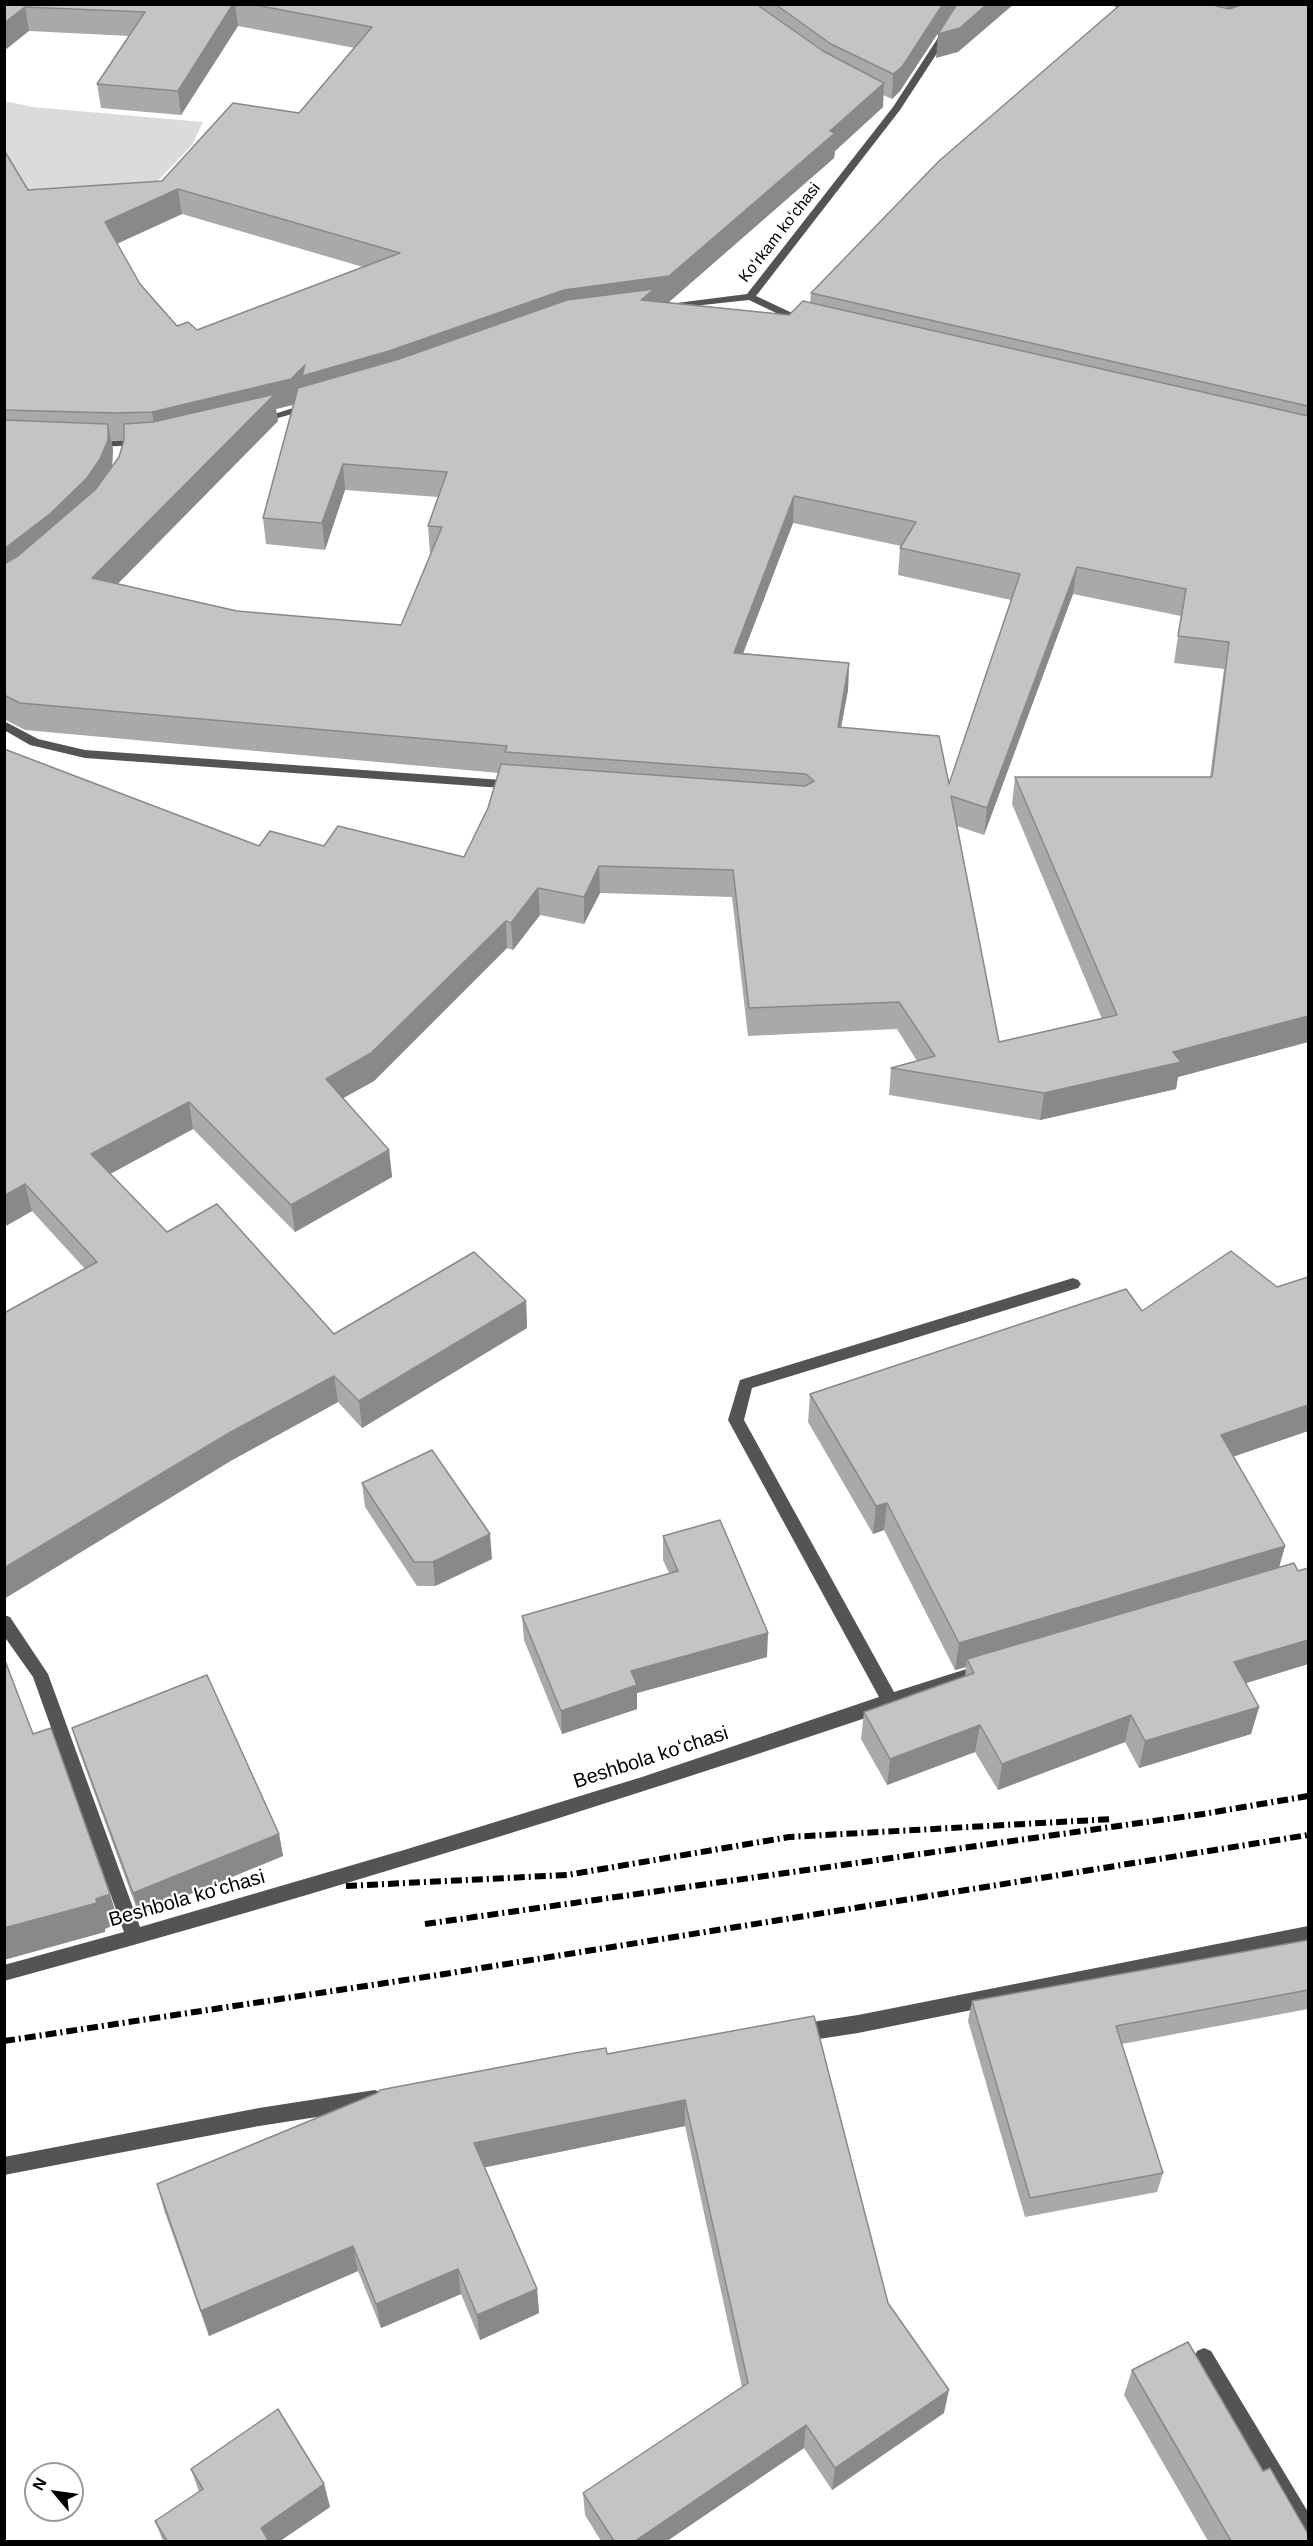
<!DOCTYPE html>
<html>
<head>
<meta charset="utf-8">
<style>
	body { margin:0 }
	#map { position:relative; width:1313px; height:2546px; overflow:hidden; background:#fff; font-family:Helvetica,sans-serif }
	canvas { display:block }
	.frame { position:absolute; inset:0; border:6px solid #000; pointer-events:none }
	.north { position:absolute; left:24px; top:2462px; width:60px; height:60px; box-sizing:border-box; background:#fff; border:2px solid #999; border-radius:50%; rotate:299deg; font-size:16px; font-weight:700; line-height:24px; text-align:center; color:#000 }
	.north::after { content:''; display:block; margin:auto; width:21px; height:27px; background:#000; clip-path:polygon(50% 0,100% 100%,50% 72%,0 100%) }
</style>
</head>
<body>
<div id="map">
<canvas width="1313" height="2546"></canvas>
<div class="frame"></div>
<div class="north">N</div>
</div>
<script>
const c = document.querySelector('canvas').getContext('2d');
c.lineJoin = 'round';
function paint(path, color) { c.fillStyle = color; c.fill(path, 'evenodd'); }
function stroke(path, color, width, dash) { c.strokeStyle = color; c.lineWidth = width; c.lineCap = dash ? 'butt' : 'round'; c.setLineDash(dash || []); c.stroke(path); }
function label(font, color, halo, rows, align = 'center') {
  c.font = font + ' Helvetica,sans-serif'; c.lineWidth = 4.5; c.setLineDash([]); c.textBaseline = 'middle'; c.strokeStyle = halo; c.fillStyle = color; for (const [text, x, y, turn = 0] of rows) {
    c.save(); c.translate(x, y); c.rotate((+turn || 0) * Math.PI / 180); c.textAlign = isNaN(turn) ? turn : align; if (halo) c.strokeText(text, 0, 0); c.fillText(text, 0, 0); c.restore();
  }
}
paint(new Path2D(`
	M4 101 33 107 203 122 192 145 126 214 40 207 5 156Z`), '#dbdbdb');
paint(new Path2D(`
	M960 4H969L900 110 756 296 805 319V323H797L749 300 665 309V305L669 304 747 294 893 107Z
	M1107 4H1125L1141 10 1137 13Z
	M309 403 314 406 313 408 257 424 252 421Z
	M143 440 147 441V445L92 447 86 444 92 441Z
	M4 721 38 739 85 750 516 781 522 785 516 789 85 758 30 745 4 730Z
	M1073 1278 1078 1280 1081 1284 1078 1288 752 1388 744 1420 894 1692 976 1666 982 1668 984 1673 982 1678C660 1790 333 1891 4 1981V1965L124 1932 33 1677 4 1636V1615L10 1617 48 1674 140 1927 404 1850 642 1777 879 1697 728 1420 740 1380Z
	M1308 1926V1942L858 2033 799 2042 792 2039 790 2033 792 2027 799 2024 858 2015Z
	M375 2090 382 2093 384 2099 382 2105 375 2108 259 2126 4 2175V2157L259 2108Z
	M1204 2348 1211 2351 1308 2512V2541L1301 2538 1197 2365 1194 2358 1197 2351Z`), '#545454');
stroke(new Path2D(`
	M346 1886 567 1875 789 1837 1113 1819
	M425 1924 1203 1814 1308 1796
	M4 2041 438 1975 1308 1835`), '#000', 6, [11, 4, 2, 4]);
paint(new Path2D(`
	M4 4H957L900 91 892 99 883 95V107L835 151 834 158 669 302 789 315 810 303 811 293 1121 4H1308V1042L1178 1077 1176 1089 1040 1120 889 1095 891 1068 917 1061 897 1029 748 1036 732 897 600 893 584 924 540 915 513 950 507 948 374 1081 343 1098 389 1150 392 1177 295 1232 193 1129 110 1174 167 1232 334 1334 526 1301 527 1328 362 1428 338 1402 234 1459 85 1269 32 1211 4 1227V749L259 846H324L464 857 488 808 499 773 25 730 4 719V150L28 190 162 181 299 113 355 48 238 26 181 115 101 108 97 84 130 36 29 31ZM182 214 363 267 197 330 177 326 140 284 117 244ZM294 405 263 518 266 544 325 550 345 490 438 497 428 526 430 553H431L401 625 237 611 117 584 278 421 276 409ZM111 440H124L119 457 112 466 113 450ZM793 523 901 546 900 548 898 575 1011 600 949 784 841 727 848 690 849 663 743 653ZM1073 594 1181 616 1174 663 1224 669 1210 777H1015L1012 804 1102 1019 999 1042 957 826 984 835Z
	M1308 1277V1431L1234 1456 1285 1546 1279 1567 1308 1664 1246 1683 1259 1707 1251 1734 1139 1768 1125 1742 998 1790 975 1752 887 1785 861 1739 864 1712 965 1676 966 1667 955 1670 884 1530 873 1534 808 1422 810 1394 1142 1311 1277 1287Z
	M362 1483 492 1559 435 1586H417L365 1507Z
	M663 1536 767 1657 637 1693V1709L562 1734 524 1640 522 1616 669 1573 663 1560Z
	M72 1728 279 1834 283 1856 139 1915 79 1751Z
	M1308 1940V2009L1122 2044 1163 2173 1157 2192 1025 2217 968 2021 972 2001Z
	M814 2016 888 2303 944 2413 832 2490 804 2448 667 2541H601L585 2515 583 2493 742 2387 685 2126 485 2167 537 2289 539 2313 480 2340 461 2294 381 2328 358 2271 209 2336 164 2210 157 2184 607 2054Z
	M1132 2370 1263 2471 1308 2541H1208L1124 2395Z
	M191 2469 324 2484 330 2507 280 2541H163L155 2521 199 2492Z`), '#a9a9a9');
paint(new Path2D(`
	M233 4H235L238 26 181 115 178 91Z
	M943 4H957L900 91 892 99 893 74Z
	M987 4H1014L958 52 936 58 938 34Z
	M1228 4H1252L1225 23Z
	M25 7 29 31 4 51V23Z
	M884 83 883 107 835 151 834 158 669 302 276 409 278 421 97 605 92 578 156 438 152 412 305 365 830 131Z
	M178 189 182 214 109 247 105 222Z
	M108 424 113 450 112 467 105 486 4 580V549Z
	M343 464 345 490 325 550 322 523Z
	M794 496 793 523 733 680 734 653Z
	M1077 567 1073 594 984 835 987 808Z
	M849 663 848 690 836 754 838 727Z
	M599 866 600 893 584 924V897Z
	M538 888 540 915 513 950 511 923Z
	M506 921 507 948 374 1081 329 1106 326 1079Z
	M1308 1016V1042L1178 1077 1176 1089 1040 1120 1044 1093 1173 1052Z
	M189 1102 193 1129 97 1181 91 1154Z
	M389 1150 392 1177 295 1232 291 1205Z
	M25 1184 32 1211 4 1227V1196Z
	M526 1301 527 1328 362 1428 359 1401Z
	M334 1376 338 1402 234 1459 4 1599V1568L229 1433Z
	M1308 1405V1431L1215 1463 1221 1435Z
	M887 1503 884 1530 873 1534 876 1506Z
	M490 1534 492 1559 435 1586 433 1562Z
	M1285 1546 1277 1574 967 1659 966 1667 955 1670 959 1643Z
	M768 1633 767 1657 637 1693V1709L562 1734 561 1711 631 1671Z
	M1308 1640V1664L1227 1689 1234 1662Z
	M1259 1707 1251 1734 1139 1768 1145 1741Z
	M1131 1715 1125 1742 998 1790 1002 1764Z
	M980 1725 975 1752 887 1785 890 1759Z
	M279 1834 283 1856 139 1915 133 1893Z
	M110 1894 119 1923 105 1929V1932L4 1960V1928L96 1899Z
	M685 2100V2126L477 2169 474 2143Z
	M353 2246 358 2271 209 2336 201 2311Z
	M458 2269 461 2294 381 2328 376 2304Z
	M537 2289 539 2313 480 2340 477 2315Z
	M949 2390 944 2413 832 2490 835 2468Z
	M806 2425 804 2448 667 2541H635Z
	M324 2484 330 2507 280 2541H265L261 2528Z`), '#898989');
const building = new Path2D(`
	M4 4H233L178 91 97 84 145 12 25 7 4 23Z
	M250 4H756L823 51 884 83 830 131 835 133 669 276 564 290 389 351 302 376 305 365 291 379 152 412 116 413 4 410V150L28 190 162 181 233 103 299 113 372 27ZM178 189 400 253 197 330 188 322 177 326 140 284 105 222Z
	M775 4H943L902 67 893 74 831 44Z
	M957 4H987L960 28 938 34Z
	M1121 4H1209L1229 9 1244 4H1308V406L811 293 939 161Z
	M654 289 641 300 789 315 803 301 1308 416V1016L1173 1052 1181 1062 1044 1093 891 1068 935 1056 899 1002 749 1008 733 870 599 866 584 897 538 888 511 923 506 921 371 1053 326 1079 389 1150 291 1205 189 1102 91 1154 167 1232 217 1204 334 1334 474 1252 526 1301 359 1401 334 1376 229 1433 4 1568V1313L97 1262 25 1184 4 1196V749L259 846 270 831 324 846 338 826 464 857 488 808 501 764 805 786 814 781 806 774 505 752 507 746 20 703 4 695V564L18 556 95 490 119 457 124 440V424L153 422 275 394 92 578 237 611 401 625 442 527 428 526 447 472 343 464 322 523 263 518 298 388 399 359 567 300ZM794 496 916 522 900 548 1020 574 949 784 939 736 838 727 849 663 734 653ZM1077 567 1186 589 1178 636 1229 642 1212 777H1015L1117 1015 999 1042 951 796 987 808Z
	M4 420 108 424V440L100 459 87 478 51 513 4 549Z
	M1231 1251 1277 1287 1308 1277V1405L1221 1435 1285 1546 959 1643 887 1503 876 1506 810 1394 1126 1289 1142 1311Z
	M432 1450 490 1534 433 1562H414L362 1483Z
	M720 1520 768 1633 631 1671 637 1685 561 1711 522 1616 678 1571 663 1536Z
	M1294 1563 1298 1571 1308 1568V1640L1234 1662 1259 1707 1145 1741 1131 1715 1002 1764 980 1725 890 1759 864 1712 974 1673 967 1659Z
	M4 1658 33 1734 51 1728 110 1894 96 1899 97 1903 4 1928Z
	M207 1675 279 1834 133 1893 72 1728Z
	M1308 1940V1990L1116 2026 1163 2173 1030 2198 972 2001Z
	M814 2016 888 2303 949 2390 835 2468 806 2425 635 2541H614L583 2493 748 2383 685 2100 474 2143 537 2289 477 2315 458 2269 376 2304 353 2246 201 2311 157 2184 377 2093 380 2090 575 2053 606 2048 607 2054Z
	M1188 2342 1263 2471 1270 2468 1308 2534V2541H1231L1132 2370Z
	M278 2409 324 2484 261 2528 269 2541H167L155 2521 203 2489 191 2469Z`);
paint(building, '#c4c4c4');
stroke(building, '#898989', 1.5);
label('16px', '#000', '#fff', [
	["Koʻrkam koʻchasi",780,233,-52]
]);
label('20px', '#000', '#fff', [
	["Beshbola koʻchasi",651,1758,-18],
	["Beshbola koʻchasi",187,1899,-16]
]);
</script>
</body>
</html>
